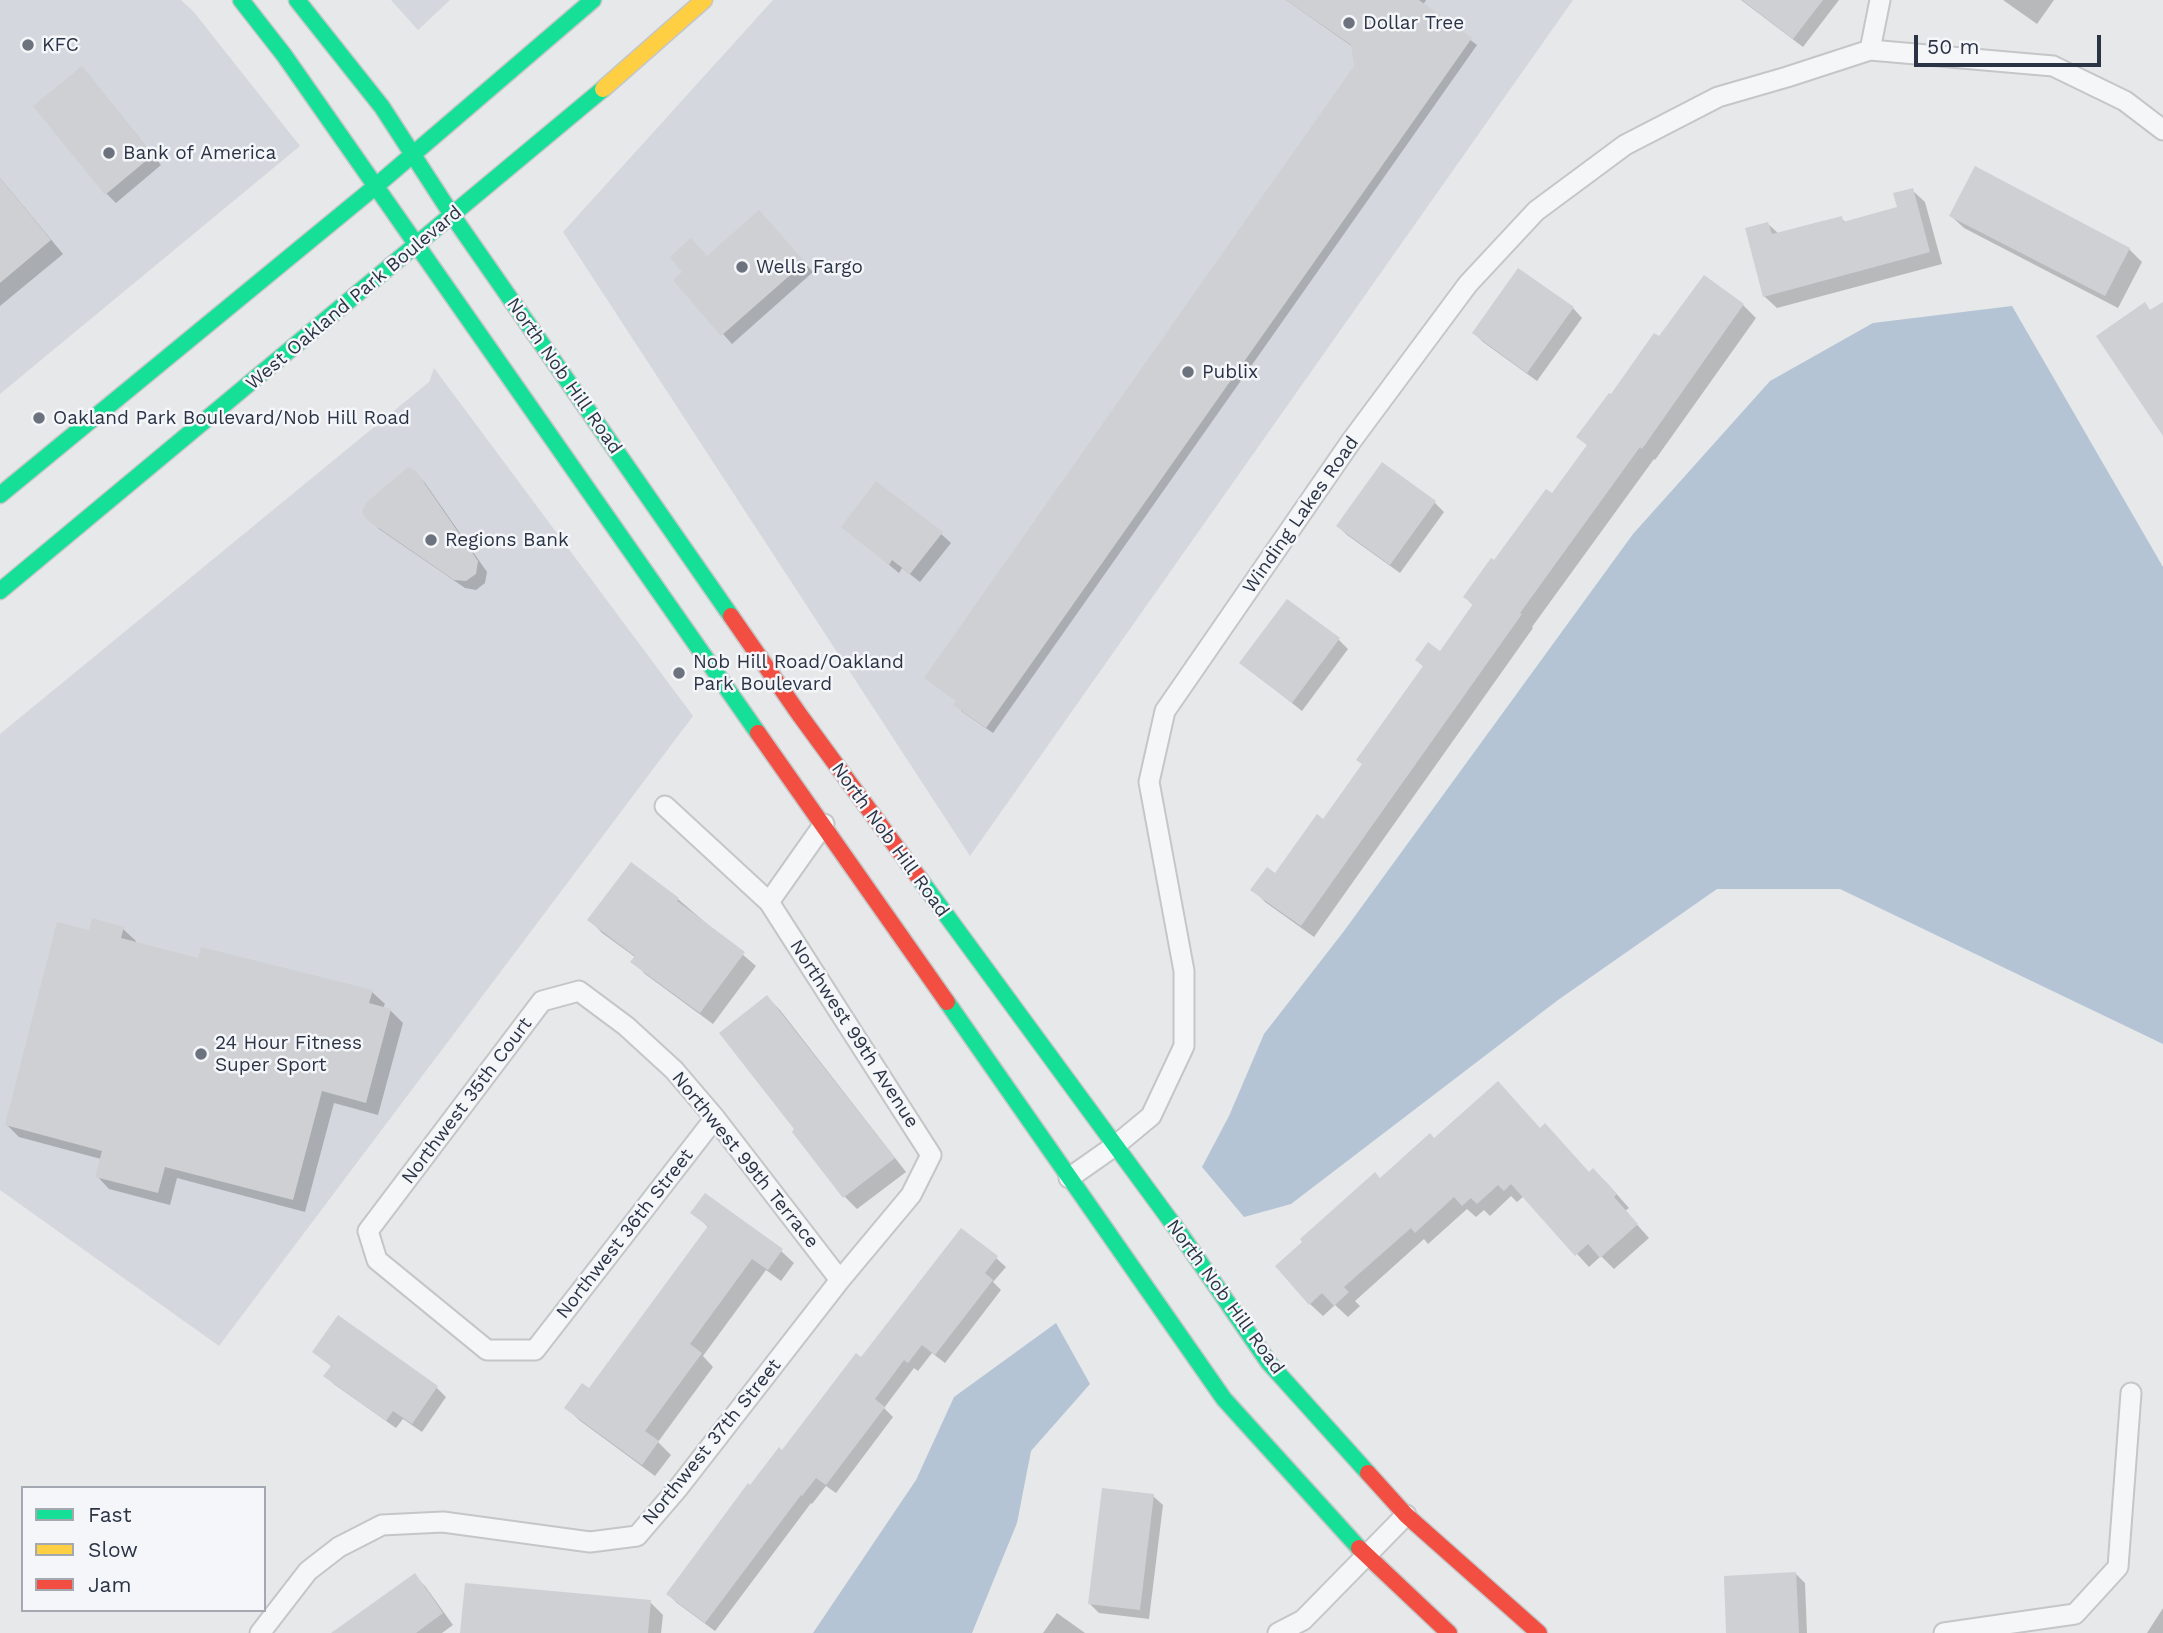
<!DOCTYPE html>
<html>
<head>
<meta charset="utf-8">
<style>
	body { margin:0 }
	#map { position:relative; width:2163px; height:1633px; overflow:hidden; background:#e6e8ea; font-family:"Work Sans",sans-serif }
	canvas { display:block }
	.legend { position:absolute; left:21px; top:1486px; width:245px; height:126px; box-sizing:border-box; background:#f4f6f9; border:2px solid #a4a8b1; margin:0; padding:9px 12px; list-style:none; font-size:21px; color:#2b3445 }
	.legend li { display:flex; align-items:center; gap:14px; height:35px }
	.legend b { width:35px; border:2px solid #a4a8b1 }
	.scale { position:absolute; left:1914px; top:35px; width:187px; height:32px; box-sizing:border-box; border:4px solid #2b3445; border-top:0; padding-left:9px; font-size:21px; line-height:24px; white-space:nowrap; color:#2b3445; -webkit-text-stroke:5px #f4f6f9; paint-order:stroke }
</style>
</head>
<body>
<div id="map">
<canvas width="2163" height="1633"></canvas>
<ul class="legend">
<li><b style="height:9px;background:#16e098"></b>Fast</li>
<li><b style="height:9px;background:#ffcf43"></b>Slow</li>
<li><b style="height:9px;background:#f24e42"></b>Jam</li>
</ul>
<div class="scale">50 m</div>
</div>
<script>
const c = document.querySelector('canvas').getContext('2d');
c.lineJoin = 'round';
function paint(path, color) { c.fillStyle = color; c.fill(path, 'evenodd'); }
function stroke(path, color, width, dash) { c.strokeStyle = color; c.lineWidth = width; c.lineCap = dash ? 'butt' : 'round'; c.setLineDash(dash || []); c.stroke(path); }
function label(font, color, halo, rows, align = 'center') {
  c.font = font + ' "Work Sans",sans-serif'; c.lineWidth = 5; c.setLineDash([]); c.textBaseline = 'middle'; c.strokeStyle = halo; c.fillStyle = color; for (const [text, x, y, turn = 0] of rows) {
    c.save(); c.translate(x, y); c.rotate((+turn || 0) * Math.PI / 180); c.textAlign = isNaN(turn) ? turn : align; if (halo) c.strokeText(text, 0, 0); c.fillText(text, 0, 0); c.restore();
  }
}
paint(new Path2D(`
	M0 0H181L193 11 300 146 0 394Z
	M391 0H450L418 30Z
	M773 0H1573L970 856 563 232Z
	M434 368 693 716 219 1346 0 1190V734L429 382Z`), '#d4d7dd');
paint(new Path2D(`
	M2012 306 2163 567V1044L1840 889H1717L1558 1000 1291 1204 1244 1217 1202 1167 1229 1116 1264 1034 1344 931 1633 534 1770 381 1873 323Z
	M1056 1323 1090 1384 1031 1451 1017 1523 972 1633H813L916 1480 954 1397Z`), '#b4c4d5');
paint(new Path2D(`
	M1286 0H1426L1423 5 1477 45 993 733 961 711 1356 67 1353 47Z
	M1741 0H1839L1803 47Z
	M2003 0H2054L2037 24Z
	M91 78 161 165 116 203 106 193Z
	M0 178 63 254 0 306Z
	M1912 190 1925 202 1942 264 1777 308 1764 296 1768 224 1779 234 1841 218 1846 223 1899 208Z
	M1951 216 2129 249 2142 262 2118 308 1964 228Z
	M768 222 813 272 732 344 675 280 708 258Z
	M1743 305 1756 318 1655 460 1654 459 1532 627 1533 628 1314 937 1265 902 1253 889 1275 876 1323 821 1363 765 1424 667 1417 660 1441 654 1474 606 1465 597 1552 496 1588 446 1579 437 1660 339Z
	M1573 308 1582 318 1537 381 1483 342 1474 333Z
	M1382 464 1435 503 1444 512 1400 573 1347 535 1338 526Z
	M415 473 425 483 487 572 485 583 476 590 465 588 379 529 369 518Z
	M843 527 941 534 951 543 920 582 902 568 899 573Z
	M1288 601 1339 640 1348 649 1302 711 1241 663Z
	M632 864 678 899 756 966 713 1024 645 974 633 961 635 957 602 933 590 920Z
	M123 929 136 941 135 943 200 960 372 992 385 1004 383 1008 390 1010 403 1023 378 1115 334 1103 305 1212 177 1178 170 1205 109 1189 97 1176 101 1159 19 1137 7 1125 90 932Z
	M767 997 780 1010 906 1172 857 1209 845 1197 794 1132 796 1130Z
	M1541 1130 1589 1173 1606 1182 1629 1208 1625 1211 1649 1238 1614 1269 1601 1256 1589 1267 1524 1196 1517 1202 1511 1196 1490 1216 1484 1210 1476 1217 1467 1209 1428 1244 1424 1239 1355 1301 1360 1306 1348 1317 1335 1305 1323 1316 1310 1304 1380 1180 1435 1140Z
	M693 1213 781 1251 794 1263 781 1281 766 1270 703 1356 713 1367 658 1442 671 1455 655 1476 579 1420 566 1407 590 1391 709 1228Z
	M996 1258 1006 1267 993 1282 1001 1290 945 1363 932 1353 918 1371 914 1368 884 1408 893 1417 836 1493 826 1486 812 1504 811 1503 715 1631 677 1603 668 1594 750 1487 782 1452 861 1360Z
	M338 1317 437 1388 446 1397 422 1432 403 1419 396 1428 335 1385 326 1376 332 1367 314 1351Z
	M1153 1496 1163 1505 1149 1619 1099 1613 1089 1603Z
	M1796 1574 1805 1583 1807 1633H1728Z
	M414 1575 425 1586 453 1625 442 1633H334Z
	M650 1602 663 1615 661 1633H462Z
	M2163 1608V1633H2147Z
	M1057 1613 1085 1633H1043Z`), '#0003');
paint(new Path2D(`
	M1286 0H1419L1472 38 986 728 953 705 956 701 924 678 1354 66 1351 45Z
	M1742 0H1823L1793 39Z
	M82 66 153 155 105 195 33 106Z
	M1975 166 2130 248 2105 296 1949 216Z
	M0 178 51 240 0 283Z
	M1913 188 1930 252 1763 297 1745 228 1768 222 1772 234 1842 216 1843 222 1897 207 1893 193Z
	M759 210 805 262 721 336 673 280 682 272 670 257 691 238 707 256Z
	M1518 268 1574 307 1527 373 1472 333Z
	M1704 275 1744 304 1642 449 1640 447 1520 613 1522 614 1301 926 1250 890 1267 867 1275 873 1317 814 1323 819 1362 764 1356 760 1423 666 1415 660 1428 642 1440 651 1473 604 1463 597 1491 558 1494 560 1546 489 1552 493 1587 445 1576 437 1609 393 1611 394 1654 333 1659 336Z
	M2145 302 2150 310 2163 302V436L2096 336Z
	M1382 462 1436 501 1390 565 1336 526Z
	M408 467 416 471 478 561 476 574 466 581 454 580 367 520 362 512 366 503Z
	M876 481 943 532 910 574 892 560 889 565 841 527Z
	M1287 599 1340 638 1292 703 1239 663Z
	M631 862 679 898 677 901 745 952 700 1013 630 962 635 956 587 920Z
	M92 918 124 927 121 938 198 958 201 947 373 990 369 1003 391 1009 366 1103 322 1091 293 1200 165 1167 158 1193 95 1177 102 1151 5 1125 57 922 89 930Z
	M767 995 895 1158 843 1198 792 1132 794 1129 719 1033Z
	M1498 1081 1540 1128 1545 1123 1589 1172 1593 1168 1617 1194 1614 1197 1638 1224 1600 1258 1588 1244 1575 1256 1511 1184 1504 1191 1498 1185 1477 1204 1471 1198 1462 1206 1454 1197 1415 1233 1411 1228 1344 1287 1349 1292 1334 1306 1322 1293 1309 1305 1275 1266 1302 1242 1300 1239 1375 1172 1380 1178 1430 1133 1434 1138Z
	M705 1193 783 1249 768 1270 752 1259 690 1344 702 1353 645 1431 659 1441 642 1465 564 1408 582 1383 589 1388 708 1226 690 1213Z
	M961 1228 998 1256 985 1273 993 1280 935 1355 922 1345 908 1363 904 1360 875 1399 885 1407 826 1485 816 1478 802 1496 801 1495 705 1623 666 1594 748 1483 750 1485 779 1447 782 1450 856 1353 861 1357Z
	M338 1315 438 1386 412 1424 393 1411 386 1421 323 1376 331 1366 312 1352Z
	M1102 1488 1154 1494 1140 1610 1088 1604Z
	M1796 1572 1799 1633H1726L1724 1576Z
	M415 1573 443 1613 416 1633H331Z
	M465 1583 651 1600 648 1633H460Z`), '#ced0d3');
const street = new Path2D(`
	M1870 50 1880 0
	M769 902 824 824
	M715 1118 535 1350H487L377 1260 368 1231 542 1001 579 991 626 1026 674 1070 715 1118 840 1280
	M1069 1178 1116 1145 1151 1116 1184 1046V971L1149 782 1165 711 1352 440 1468 284 1536 211 1625 145 1718 97 1787 77 1870 50 2053 66 2125 101 2163 130
	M260 1633 308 1571 339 1547 382 1525 443 1522 590 1542 637 1536 679 1487 840 1280 911 1195 931 1155 769 902 665 806
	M1278 1633 1303 1620 1406 1515
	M1944 1633 2075 1614 2118 1567 2131 1393`);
const fast = new Path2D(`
	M241 0 284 55 758 733
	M297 0 382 107 452 215 731 616
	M0 495 376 186 593 0
	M0 591 603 89
	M919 878 1181 1235 1269 1363 1368 1473
	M947 1002 1224 1399 1359 1548`);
const slow = new Path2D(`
	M603 89 704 0`);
const jam = new Path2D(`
	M731 616 799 714 919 878
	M758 733 947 1002
	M1368 1473 1406 1515 1539 1633
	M1359 1548 1449 1633`);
stroke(street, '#c4c6c8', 23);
stroke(fast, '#c4c6c8', 19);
stroke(slow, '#c4c6c8', 19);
stroke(jam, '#c4c6c8', 19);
stroke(street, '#f5f6f7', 19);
stroke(fast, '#16e098', 16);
stroke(slow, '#ffcf43', 16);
stroke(jam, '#f24e42', 16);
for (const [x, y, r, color] of [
	[1349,23,7,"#6c737f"],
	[28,45,7,"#6c737f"],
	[109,153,7,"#6c737f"],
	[742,267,7,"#6c737f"],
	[1188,372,7,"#6c737f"],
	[39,418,7,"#6c737f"],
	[431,540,7,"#6c737f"],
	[679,673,7,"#6c737f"],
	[201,1054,7,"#6c737f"]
]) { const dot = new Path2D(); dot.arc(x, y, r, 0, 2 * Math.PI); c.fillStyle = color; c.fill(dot); stroke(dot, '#f4f6f9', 2.5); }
label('19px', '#2b3445', '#f4f6f9', [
	["Dollar Tree",1363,23],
	["KFC",42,45],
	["Bank of America",123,153],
	["Wells Fargo",756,267],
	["Publix",1202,372],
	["Oakland Park Boulevard/Nob Hill Road",53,418],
	["Regions Bank",445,540],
	["Nob Hill Road/Oakland",693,662],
	["Park Boulevard",693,684],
	["24 Hour Fitness",215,1043],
	["Super Sport",215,1065]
], 'left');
label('19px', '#2b3445', '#f4f6f9', [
	["West Oakland Park Boulevard",354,298,-40],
	["North Nob Hill Road",564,376,55],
	["Winding Lakes Road",1301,515,-55],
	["North Nob Hill Road",890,840,54],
	["Northwest 99th Avenue",854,1034,57],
	["Northwest 35th Court",467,1101,-53],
	["Northwest 99th Terrace",745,1160,51],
	["Northwest 36th Street",625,1234,-52],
	["North Nob Hill Road",1225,1297,54],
	["Northwest 37th Street",712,1442,-51]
]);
</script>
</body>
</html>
